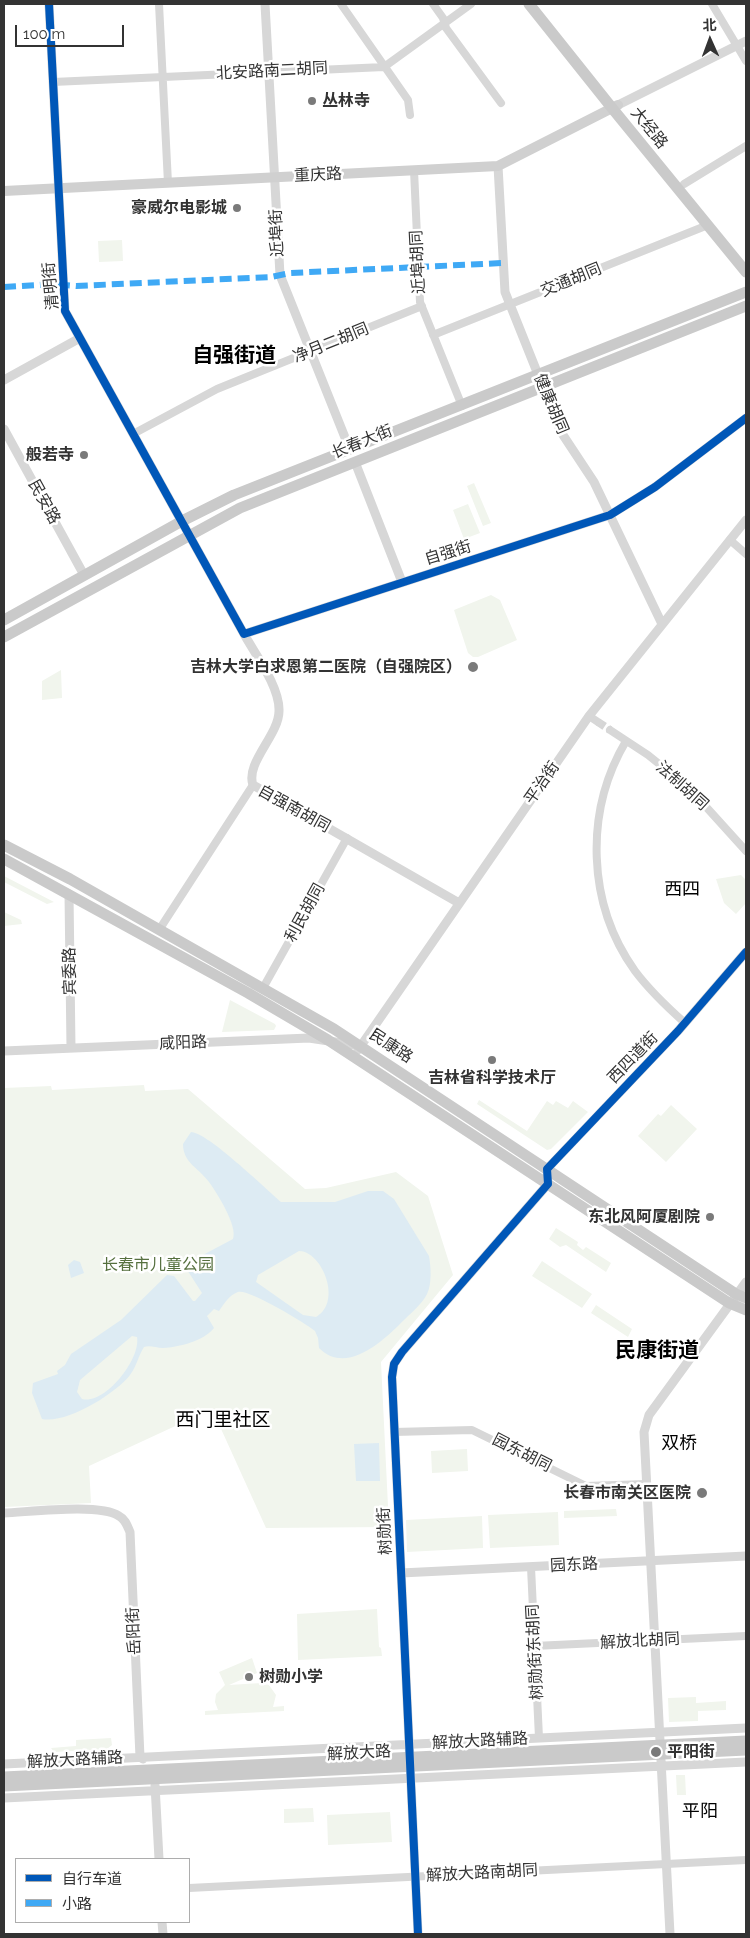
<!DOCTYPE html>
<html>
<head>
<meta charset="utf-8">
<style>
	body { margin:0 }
	#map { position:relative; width:750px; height:1938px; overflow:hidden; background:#fff; font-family:Raleway,"Noto Sans SC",sans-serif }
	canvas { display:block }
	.frame { position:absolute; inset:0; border:5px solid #333; pointer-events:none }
	.legend { position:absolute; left:15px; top:1858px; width:175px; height:65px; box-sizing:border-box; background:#fff; border:1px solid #adadad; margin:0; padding:6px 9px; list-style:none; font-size:15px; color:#333 }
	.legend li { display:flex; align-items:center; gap:10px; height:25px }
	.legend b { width:25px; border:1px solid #adadad }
	.north { position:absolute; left:685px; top:15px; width:50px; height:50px; -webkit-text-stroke:4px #fff; paint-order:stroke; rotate:358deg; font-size:14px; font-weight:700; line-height:20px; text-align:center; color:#333 }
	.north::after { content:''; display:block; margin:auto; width:18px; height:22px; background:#333; clip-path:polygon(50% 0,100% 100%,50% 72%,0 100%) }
	.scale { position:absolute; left:15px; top:25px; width:109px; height:22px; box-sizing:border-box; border:2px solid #333; border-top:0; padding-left:6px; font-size:15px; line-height:18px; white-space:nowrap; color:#333; -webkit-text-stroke:4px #fff; paint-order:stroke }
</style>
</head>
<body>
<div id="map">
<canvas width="750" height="1938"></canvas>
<div class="frame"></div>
<ul class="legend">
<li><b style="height:6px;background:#0057b8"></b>自行车道</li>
<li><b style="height:6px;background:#3fa9f5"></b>小路</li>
</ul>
<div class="north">北</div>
<div class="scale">100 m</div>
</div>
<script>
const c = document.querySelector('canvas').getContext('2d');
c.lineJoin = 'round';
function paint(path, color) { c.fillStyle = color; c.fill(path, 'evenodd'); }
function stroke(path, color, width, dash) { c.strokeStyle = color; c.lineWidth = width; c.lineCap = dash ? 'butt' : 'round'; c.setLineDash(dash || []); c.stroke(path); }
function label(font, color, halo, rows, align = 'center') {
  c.font = font + ' Raleway,"Noto Sans SC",sans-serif'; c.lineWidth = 5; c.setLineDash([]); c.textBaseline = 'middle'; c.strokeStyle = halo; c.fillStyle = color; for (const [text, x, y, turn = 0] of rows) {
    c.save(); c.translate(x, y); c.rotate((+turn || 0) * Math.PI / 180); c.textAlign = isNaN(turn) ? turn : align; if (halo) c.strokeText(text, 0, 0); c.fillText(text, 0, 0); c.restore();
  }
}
paint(new Path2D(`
	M122 240 123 261 99 262 98 241Z
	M474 483 491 523 483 526 467 486Z
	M468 504 480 533 464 539 453 510Z
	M491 595 500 600 517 640 478 657H473L468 653 454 610Z
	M61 670 62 698 42 700V681Z
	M741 875 746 880V903L736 914 724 903 716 879Z
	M4 876 54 902 47 904 4 882Z
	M4 912 21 920 22 924 4 926Z
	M230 1000 275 1024 276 1026 274 1030 222 1032Z
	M144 1085 145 1091 188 1089 305 1189 326 1188 396 1172 428 1196 453 1275 381 1362 389 1527 266 1528 212 1409 89 1466 91 1503 4 1507V1088L51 1086 52 1090Z
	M479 1100 527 1131 547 1101 553 1105 556 1101 568 1108 573 1101 588 1112 551 1149 547 1150 477 1104Z
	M671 1105 697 1129 666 1162 638 1136 658 1114 661 1116Z
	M556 1228 578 1242 577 1245 583 1250 586 1247 611 1263 606 1272 566 1245 560 1247 549 1239Z
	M542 1261 592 1294 582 1308 532 1276Z
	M596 1305 632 1329 628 1337 591 1313Z
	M467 1449 468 1471 432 1473 431 1451Z
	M616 1509 617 1516 564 1518V1511Z
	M558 1512 559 1545 490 1548 488 1515Z
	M482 1516 483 1548 407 1552 406 1520Z
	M377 1609 379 1647 381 1648 382 1656 298 1660 297 1614Z
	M252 1658 257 1673 229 1685 261 1683 269 1685 276 1695 273 1707 284 1706V1711L205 1715V1711L218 1710 215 1702 216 1694 225 1685 219 1672Z
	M696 1697V1703L726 1701V1710L698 1711V1721L669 1722 668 1698Z
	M111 1738 112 1745 107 1749 54 1752 51 1748 76 1746V1740Z
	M676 1775H685L686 1795H677Z
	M313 1808 314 1822 284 1823V1809Z
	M390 1812 392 1842 328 1845 327 1815Z`), '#f1f5ed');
paint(new Path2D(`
	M191 1132C207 1132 266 1189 281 1202H335L368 1191H383L394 1199 429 1256C431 1267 432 1284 427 1294 422 1304 412 1312 404 1320 384 1340 347 1376 319 1348L318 1338 315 1331C305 1323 249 1289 238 1292 229 1295 224 1304 219 1311L214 1309 207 1316 214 1328C204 1341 179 1347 163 1348 156 1348 150 1345 144 1347 138 1356 137 1366 130 1375 115 1394 67 1424 42 1419L32 1393 33 1383 58 1374 57 1371 65 1365 71 1354 121 1320 167 1275 174 1276 193 1301H195L202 1293 184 1265 233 1239C238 1226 217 1193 209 1182 199 1168 183 1163 183 1144ZM299 1251C322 1251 343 1302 316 1317L303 1315 256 1282 258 1275ZM132 1336 137 1337C141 1359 105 1405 82 1399L77 1392 80 1380Z
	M74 1260 80 1262 84 1273 71 1278 68 1265Z
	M379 1443 380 1481H356L354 1444Z`), '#ddebf3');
stroke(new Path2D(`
	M598 722 610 730`), '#d6d6d6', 8, [8, 4]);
stroke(new Path2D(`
	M159 4 168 183
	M341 4 408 100 410 115
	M433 4 443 18 446 28 501 103
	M712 4 746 61
	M53 82 384 67 471 4
	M414 170 420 302 462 406
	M684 184 746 146
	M433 335 708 225
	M133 434 217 389 422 306
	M730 540 746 554
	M589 716 598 722
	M610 730 648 755 689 788 746 851
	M626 741C584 812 587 904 635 971 650 991 667 1007 685 1023
	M159 930 253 785
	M263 988 347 838
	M394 1432 472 1430 586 1486 646 1484
	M531 1567 539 1738
	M534 1646 746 1636
	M189 1888 746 1860`), '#d7d7d7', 8);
stroke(new Path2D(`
	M49 4 65 311 244 634 610 515 655 487 746 418
	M265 4 280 275 350 450
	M618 105 746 41
	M498 166 505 292 561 432 594 482 662 624
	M4 380 80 338
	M4 429 84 575
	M355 462 402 582
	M244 634C255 654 280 687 279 711 279 735 245 763 253 785L459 903
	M69 894 71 1048
	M358 1050 589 716 746 520
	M4 1051 309 1038 355 1045
	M4 1513C30 1512 100 1503 119 1516 125 1519 127 1525 130 1532L140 1757 143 1759
	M401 1573 746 1556
	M4 1764 746 1728
	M155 1785 159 1859
	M4 1798 746 1762
	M162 1922 163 1934
	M418 1934 392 1377 394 1364 402 1352 548 1184 547 1169 678 1031 746 952
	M670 1934 644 1432 649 1415 746 1282`), '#d7d7d7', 9);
stroke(new Path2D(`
	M4 191 498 166 618 105`), '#d0d0d0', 10);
stroke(new Path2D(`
	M529 4 612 108 746 272
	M4 620 182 521 234 495 746 292
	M4 637 240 508 746 306
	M4 845 70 879 334 1029 736 1294 746 1298
	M4 859 248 993 328 1040 729 1303 746 1310
	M4 1777 746 1741
	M4 1786 746 1750`), '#cacaca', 11);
stroke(new Path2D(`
	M4 287 54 284 76 286 271 277 290 273 503 263`), '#3fa9f5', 6, [12, 6]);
stroke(new Path2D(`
	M49 4 65 311 244 634 610 515 655 487 746 418
	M418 1934 392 1377 394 1364 402 1352 548 1184 547 1169 678 1031 746 952`), '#0057b8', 8);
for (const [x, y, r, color] of [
	[312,101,5,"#7a7a7a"],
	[237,208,5,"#7a7a7a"],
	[84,455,5,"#7a7a7a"],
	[473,667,6,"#7a7a7a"],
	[492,1060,5,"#7a7a7a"],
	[710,1217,5,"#7a7a7a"],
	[702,1493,6,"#7a7a7a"],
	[249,1677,5,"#7a7a7a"],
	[656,1752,6,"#7a7a7a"]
]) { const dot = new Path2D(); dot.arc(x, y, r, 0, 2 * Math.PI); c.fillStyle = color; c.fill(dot); stroke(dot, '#fff', 2); }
label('16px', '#333', '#fff', [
	["北安路南二胡同",272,71,-3],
	["大经路",649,128,51],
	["重庆路",318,175,-3],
	["近埠街",277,233,-93],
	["近埠胡同",418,262,-93],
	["交通胡同",571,280,-22],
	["清明街",51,286,-95],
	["净月二胡同",331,343,-22],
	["健康胡同",551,404,67],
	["长春大街",362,442,-22],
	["民安路",44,502,61],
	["自强街",448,553,-17],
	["平治街",542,783,-55],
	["法制胡同",682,786,42],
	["自强南胡同",294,809,29],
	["利民胡同",305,913,-61],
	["宾委路",70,971,-91],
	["咸阳路",183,1043,-2],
	["民康路",391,1046,33],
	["西四道街",633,1058,-46],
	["园东胡同",522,1453,27],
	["树勋街",385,1531,-93],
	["园东路",574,1565,-3],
	["岳阳街",134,1631,-93],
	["解放北胡同",640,1641,-3],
	["树勋街东胡同",535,1652,-93],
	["解放大路辅路",480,1741,-3],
	["解放大路",359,1753,-3],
	["解放大路辅路",75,1760,-3],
	["解放大路南胡同",482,1873,-3]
]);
label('bold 16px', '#333', '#fff', [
	["丛林寺",322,101,"left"],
	["豪威尔电影城",227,208],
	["般若寺",74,455],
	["吉林大学白求恩第二医院（自强院区）",462,667],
	["吉林省科学技术厅",492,1078,"center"],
	["东北风阿厦剧院",700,1217],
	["长春市南关区医院",691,1493],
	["树勋小学",259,1677,"left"],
	["平阳街",667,1752,"left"]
], 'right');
label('16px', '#56703f', '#fff', [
	["长春市儿童公园",158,1265]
]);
label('18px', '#000', '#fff', [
	["西四",682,890],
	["双桥",679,1444],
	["平阳",700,1812]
]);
label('19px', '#000', '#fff', [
	["西门里社区",223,1420]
]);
label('bold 21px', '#000', '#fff', [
	["自强街道",234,356],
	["民康街道",657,1351]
]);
</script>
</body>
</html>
